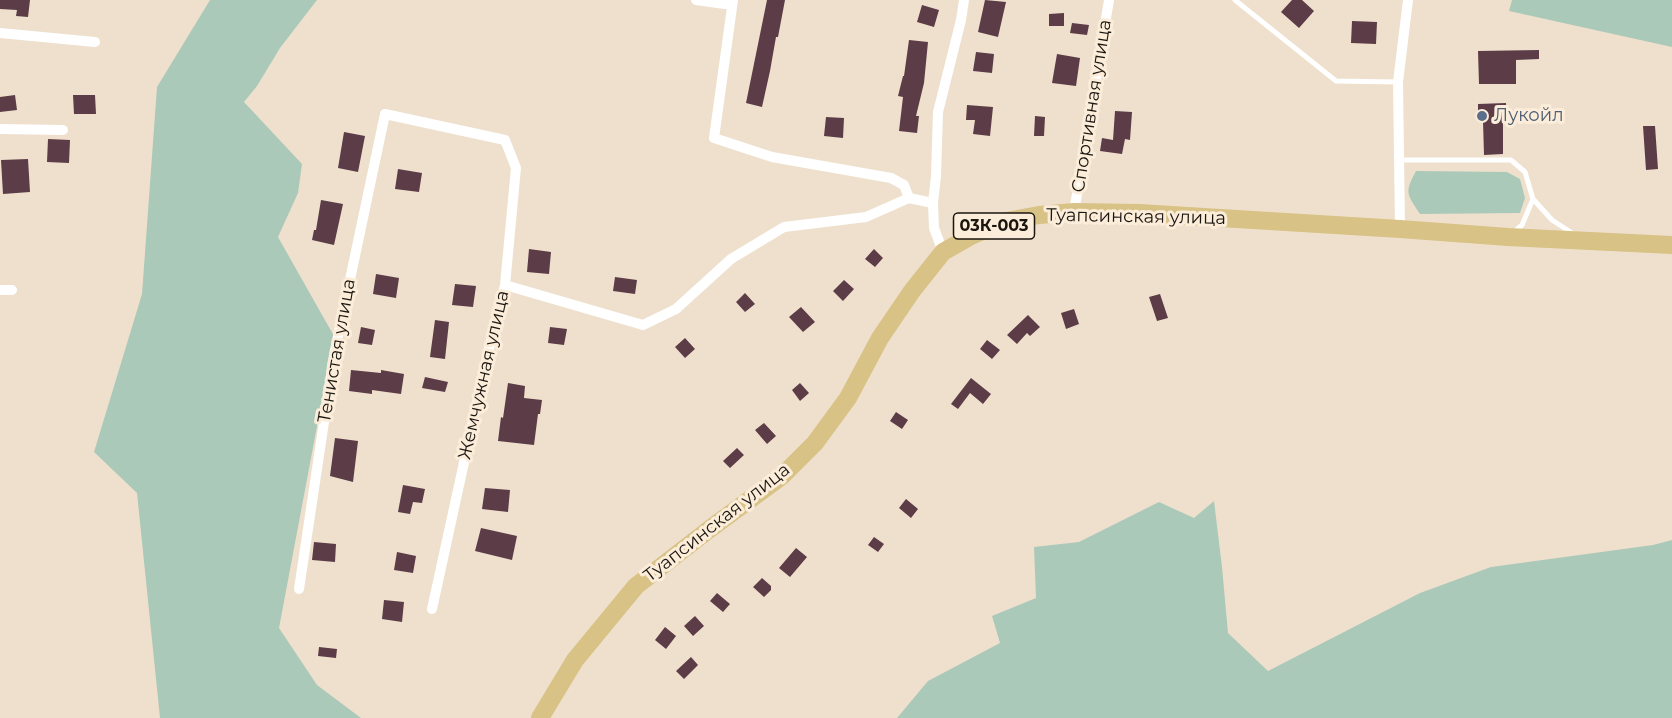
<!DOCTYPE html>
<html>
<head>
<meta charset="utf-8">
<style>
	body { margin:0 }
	canvas { display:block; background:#eee0cc }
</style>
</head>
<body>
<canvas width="1672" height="718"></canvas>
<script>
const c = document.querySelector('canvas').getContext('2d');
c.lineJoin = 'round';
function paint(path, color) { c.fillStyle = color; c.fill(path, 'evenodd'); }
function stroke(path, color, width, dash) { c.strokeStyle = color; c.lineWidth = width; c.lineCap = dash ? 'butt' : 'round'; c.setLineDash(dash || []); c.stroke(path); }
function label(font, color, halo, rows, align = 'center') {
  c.font = font + ' Montserrat,sans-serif'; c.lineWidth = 6; c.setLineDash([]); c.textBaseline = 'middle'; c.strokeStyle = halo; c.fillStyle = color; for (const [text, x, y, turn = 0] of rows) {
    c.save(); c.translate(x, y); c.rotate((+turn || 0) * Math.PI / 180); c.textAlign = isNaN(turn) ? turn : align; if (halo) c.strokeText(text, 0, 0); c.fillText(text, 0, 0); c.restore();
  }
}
paint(new Path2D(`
	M210 0H317L280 48 257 86 244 102 302 164 298 193 278 237 334 336 279 628 317 685 361 718H160L137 493 94 452 142 294 157 87Z
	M1512 0H1672V47L1509 11Z
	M1416 171 1507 172 1520 179 1525 198 1520 213 1420 214C1407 194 1404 193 1416 171Z
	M1214 501 1222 567 1228 633 1268 671 1420 593 1491 567 1653 545 1672 540V718H897L928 681 1000 643 992 616 1036 598 1034 547 1079 542 1159 502 1194 518Z`), '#abc9b9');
paint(new Path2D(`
	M0 0H30L28 17 16 16 17 10 0 9Z
	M767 0H785L778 37H776L770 71 762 107 746 103Z
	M985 0 1006 2 998 37 978 32Z
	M1292 0H1302L1314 11 1299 28 1281 12Z
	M922 5 939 10 934 27 917 22Z
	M1064 13V26H1049V14Z
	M1352 21 1377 22 1376 44 1351 43Z
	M1072 23 1089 25 1087 35 1070 33Z
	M909 40 928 42 924 83 916 116H919L917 133 899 131 903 97 898 96 903 76H904Z
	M1539 50V59L1516 60V84H1479L1478 51Z
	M976 52 994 54 992 73 973 71Z
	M1057 54 1080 58 1076 86 1052 83Z
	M15 95 17 110 0 112V97Z
	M73 95H95L96 114H74Z
	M1506 103 1507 120 1503 121V154L1484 155 1483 121H1478V104Z
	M967 105 993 107 990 136 973 134 975 120H966Z
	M1115 111 1132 112 1130 140 1125 139 1122 154 1100 151 1102 138 1113 140Z
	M1035 116 1045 117 1044 136H1034Z
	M826 117 844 118 843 138 824 136Z
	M1643 126H1655L1658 169 1646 170Z
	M344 132 365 136 358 172 338 168Z
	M48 139 70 140 69 163 47 162Z
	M28 159 30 192 3 194 1 160Z
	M398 169 422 173 419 192 395 189Z
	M321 200 343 204 334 245 312 240 314 230H316Z
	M529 249 551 252 549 274 527 272Z
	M874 249 883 258 875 267 865 259Z
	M376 274 399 278 396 298 373 294Z
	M615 277 637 280 635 294 613 291Z
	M844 280 854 289 843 301 833 291Z
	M455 284 476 286 473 307 452 305Z
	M745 293 755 304 745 312 736 302Z
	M1160 294 1168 318 1157 321 1149 297Z
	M801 307 815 322 803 332 789 317Z
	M1074 309 1079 324 1066 329 1061 313Z
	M1028 315 1040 327 1030 336 1027 333 1017 344 1007 335Z
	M435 320 449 322 445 359 430 357Z
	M361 327 375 330 372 345 358 343Z
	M550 327 567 329 564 345 548 343Z
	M685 338 695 349 685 358 675 347Z
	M987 340 1000 350 992 359 980 349Z
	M351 370 381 373V370L404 374 401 394 372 390V394L349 391Z
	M425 377 448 382 445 392 422 388Z
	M971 378 991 394 983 404 970 393 958 409 951 404Z
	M508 383 525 386 524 398 542 400 540 414H538L534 445 498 441 501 417 503 418Z
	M800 383 809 393 800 401 792 390Z
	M896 412 908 420 902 429 890 421Z
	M764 423 776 436 767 444 755 430Z
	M335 438 358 441 353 482 330 476Z
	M737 448 744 455 730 468 723 461Z
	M403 485 425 489 422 503 413 502 410 514 398 512Z
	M485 488 510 490 508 512 482 509Z
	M906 499 918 509 911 518 899 508Z
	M481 528 517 536 512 560 475 551Z
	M874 537 884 544 878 552 868 545Z
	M314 542 336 544 335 562 312 560Z
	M796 548 807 557 790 577 779 568Z
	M397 552 416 556 413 573 394 570Z
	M762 578 771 586V590L764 597 753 587Z
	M717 593 730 604 723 612 710 601Z
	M384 600 404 602 402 622 382 619Z
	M695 616 704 626 693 636 684 626Z
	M665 627 676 636 666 649 655 640Z
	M319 647 337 649 336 658 318 656Z
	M691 657 698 665 684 679 676 671Z`), '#5c3c47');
stroke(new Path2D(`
	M1235 0 1336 81 1398 82
	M1400 160H1511L1525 172 1533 199 1552 220 1575 235
	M1514 232 1522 225 1533 199`), '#fff', 5);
stroke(new Path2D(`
	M696 0 732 5
	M733 0 714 138 772 157 891 178 904 185 909 198
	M0 33 95 42
	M0 129 63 130
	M1074 212 1109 0
	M1400 229 1398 82 1408 0
	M943 252 934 228 933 203 936 176 938 112 961 20 964 0
	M505 285 643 325 676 309 731 259 784 227 866 217 909 198 933 203
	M0 290H12
	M299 589 334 355 385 114 505 140 516 168 505 285 487 357 432 609`), '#fff', 10);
stroke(new Path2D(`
	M540 718 575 660 636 586 711 528 782 476 815 443 848 398 880 338 912 291 943 252 971 236 1006 221 1039 215 1074 212 1139 213 1400 229 1508 237 1672 245`), '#d8c285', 18);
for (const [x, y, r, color] of [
	[1482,116,6,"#5c6f8a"]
]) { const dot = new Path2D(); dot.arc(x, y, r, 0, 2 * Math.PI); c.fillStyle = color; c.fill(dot); stroke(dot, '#fbedd9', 2); }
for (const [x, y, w] of [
	[994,226,81]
]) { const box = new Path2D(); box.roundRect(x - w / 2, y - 13, w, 26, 4.5); c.fillStyle = '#fbedd9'; c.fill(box); stroke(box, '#1b1610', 1.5); }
label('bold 16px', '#1b1610', null, [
	["03К-003",994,226]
]);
label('18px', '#1b1610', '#fbedd9', [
	["Спортивная улица",1092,106,-81],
	["Туапсинская улица",1136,217,1],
	["Тенистая улица",337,351,-80],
	["Жемчужная улица",484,375,-77],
	["Туапсинская улица",717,523,-38]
]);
label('18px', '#4e5e75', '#fbedd9', [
	["Лукойл",1494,116]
], 'left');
</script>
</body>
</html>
